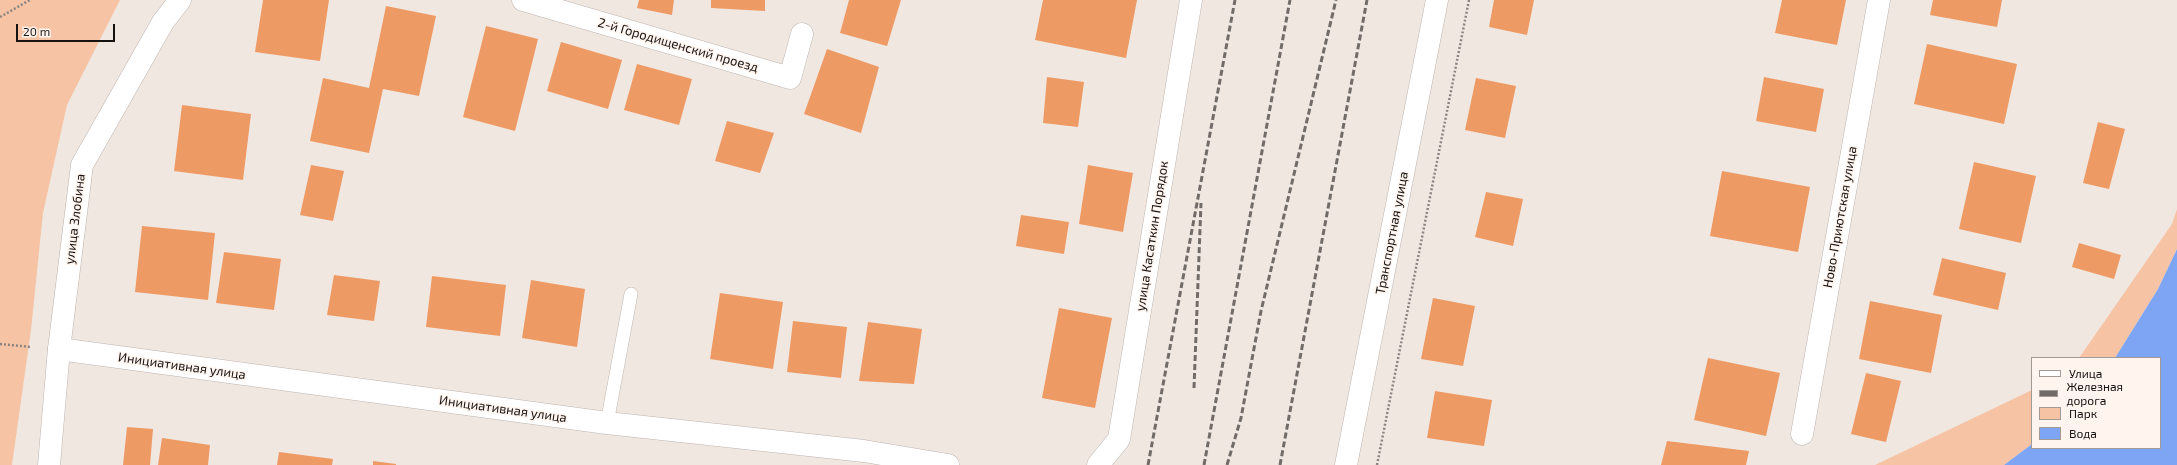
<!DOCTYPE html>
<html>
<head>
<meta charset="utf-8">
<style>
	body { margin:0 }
	#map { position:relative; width:2177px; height:465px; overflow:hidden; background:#f1e7e1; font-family:"Exo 2",sans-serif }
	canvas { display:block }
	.legend { position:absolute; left:2031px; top:357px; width:130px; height:92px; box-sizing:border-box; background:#fff4ee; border:1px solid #a19a95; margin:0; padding:5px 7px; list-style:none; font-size:12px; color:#151210 }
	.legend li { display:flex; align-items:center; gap:8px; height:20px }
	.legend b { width:20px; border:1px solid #a19a95 }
	.scale { position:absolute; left:16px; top:24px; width:99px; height:18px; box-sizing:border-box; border:2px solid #151210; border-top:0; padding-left:5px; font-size:12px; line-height:14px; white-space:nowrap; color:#151210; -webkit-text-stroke:3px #fff4ee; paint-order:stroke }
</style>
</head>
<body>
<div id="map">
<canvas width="2177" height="465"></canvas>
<ul class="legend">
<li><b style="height:5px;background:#fff"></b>Улица</li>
<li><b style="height:5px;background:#726c69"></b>Железная дорога</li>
<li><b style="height:11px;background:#f6c4a5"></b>Парк</li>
<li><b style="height:11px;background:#7ea5f4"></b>Вода</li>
</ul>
<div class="scale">20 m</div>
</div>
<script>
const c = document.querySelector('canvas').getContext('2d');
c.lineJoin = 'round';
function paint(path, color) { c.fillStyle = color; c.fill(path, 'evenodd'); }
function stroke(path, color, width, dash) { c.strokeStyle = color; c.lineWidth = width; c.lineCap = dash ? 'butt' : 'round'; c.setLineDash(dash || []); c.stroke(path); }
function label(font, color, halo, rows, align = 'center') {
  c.font = font + ' "Exo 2",sans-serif'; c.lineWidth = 3; c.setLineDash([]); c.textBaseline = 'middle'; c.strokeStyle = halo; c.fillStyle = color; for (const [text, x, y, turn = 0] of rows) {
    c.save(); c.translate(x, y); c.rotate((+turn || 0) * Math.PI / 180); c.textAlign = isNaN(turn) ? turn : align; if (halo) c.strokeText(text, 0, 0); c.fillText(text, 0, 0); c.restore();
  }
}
paint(new Path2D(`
	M0 0H120L67 105 43 213 31 330 12 465H0Z
	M2177 209V249L2158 289 2115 358H2079L2172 224Z
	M2032 390V444L2004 465H1875Z`), '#f6c4a5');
paint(new Path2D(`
	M2177 249V465H2004L2032 444V448H2160V358H2115L2158 289Z`), '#7ea5f4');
paint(new Path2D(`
	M263 0H329L320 61 255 52Z
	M639 0H674L672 15 637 8Z
	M711 0H765V11L711 8Z
	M849 0H901L887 46 840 33Z
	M1043 0H1137L1126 58 1035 40Z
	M1494 0H1534L1527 35 1489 27Z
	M1782 0H1846L1837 45 1775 33Z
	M1933 0H2002L1997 27 1930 15Z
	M386 6 436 16 419 96 383 89 369 153 310 141 323 78 369 88Z
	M486 26 538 39 515 131 463 117Z
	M561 42 622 60 608 109 547 91Z
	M1927 44 2017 64 2004 124 1914 104Z
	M827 49 879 67 861 133 804 114Z
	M637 64 692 79 679 125 624 110Z
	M1047 77 1084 82 1078 127 1043 123Z
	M1764 77 1824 89 1816 132 1756 121Z
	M1476 78 1516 86 1505 138 1465 130Z
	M182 105 251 114 243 180 174 171Z
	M727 121 774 133 760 173 715 161Z
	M2098 122 2125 129 2109 189 2083 183Z
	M1974 162 2036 176 2021 243 1959 229Z
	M311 165 344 171 333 221 300 215Z
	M1088 165 1133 173 1123 232 1079 224Z
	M1722 171 1810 187 1798 252 1710 236Z
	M1486 192 1523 199 1513 246 1475 237Z
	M1021 215 1069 222 1064 254 1016 246Z
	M142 226 215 233 208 300 135 292Z
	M2079 243 2121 255 2114 279 2072 267Z
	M224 252 281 259 274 310 216 303Z
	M1942 258 2006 273 1998 310 1933 295Z
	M334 275 380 281 374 321 327 315Z
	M432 276 506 285 500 336 426 327Z
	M531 280 585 289 577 347 522 338Z
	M720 293 783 302 773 369 710 359Z
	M1433 298 1475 306 1463 366 1421 359Z
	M1870 301 1942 315 1931 373 1859 359Z
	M1059 308 1112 318 1095 408 1042 398Z
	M793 321 847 327 841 378 787 372Z
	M868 322 922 329 914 384 859 381Z
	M1708 358 1780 373 1766 436 1694 420Z
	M1866 373 1901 381 1886 442 1851 434Z
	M1435 391 1492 400 1484 446 1427 438Z
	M127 427 153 429 150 465H123Z
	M162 438 210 445 208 465H158Z
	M1667 441 1749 451 1746 465H1661Z
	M279 452 333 459 332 465H277Z
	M373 461 396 464V465H373Z`), '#ee9a64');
const service = new Path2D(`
	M607 423 631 294`);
const minor = new Path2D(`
	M523 0 790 78 802 34
	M59 349 607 423 864 451 948 465
	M1802 434 1879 0
	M1098 465 1119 439 1191 0`);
const secondary = new Path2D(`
	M49 465 59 349 82 165 163 22 180 0
	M1346 465 1437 0`);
stroke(service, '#beb4ae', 14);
stroke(minor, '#beb4ae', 23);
stroke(secondary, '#beb4ae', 23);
stroke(new Path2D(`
	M0 17 30 0
	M0 344 31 347
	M1377 465 1469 0`), '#8b8480', 2.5, [2, 2]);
stroke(service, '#fff', 13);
stroke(minor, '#fff', 22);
stroke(secondary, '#fff', 22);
stroke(new Path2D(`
	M1194 388 1201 203
	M1148 465 1235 0
	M1204 465 1290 0
	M1227 465 1241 418 1261 311 1336 0
	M1280 465 1367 0`), '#726c69', 3, [6, 3]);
label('13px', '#151210', '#fff4ee', [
	["2-й Городищенский проезд",678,45,16],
	["Ново-Приютская улица",1840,217,-80],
	["улица Злобина",75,219,-83],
	["Транспортная улица",1392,233,-79],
	["улица Касаткин Порядок",1152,236,-81],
	["Инициативная улица",182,366,8],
	["Инициативная улица",503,409,8]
]);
</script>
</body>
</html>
